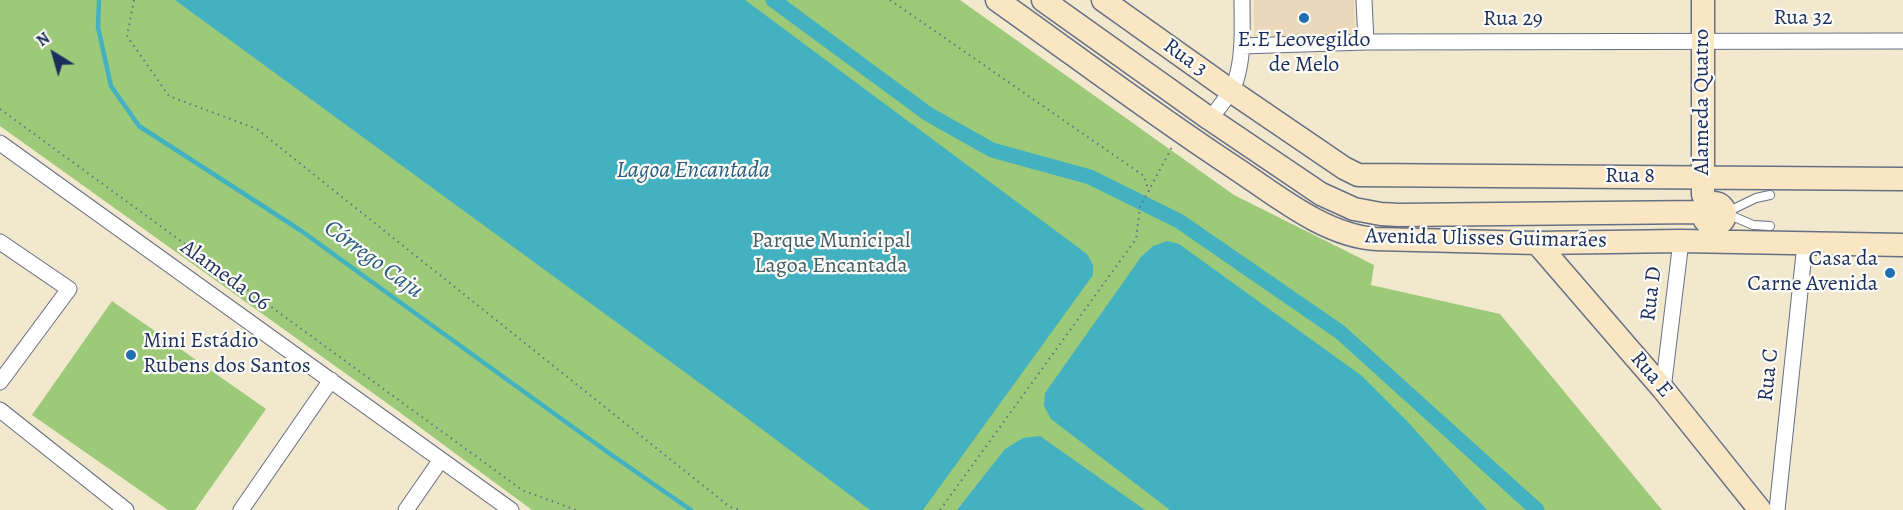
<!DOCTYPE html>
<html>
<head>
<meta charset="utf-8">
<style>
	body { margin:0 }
	#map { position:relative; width:1903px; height:510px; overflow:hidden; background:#f1e8ce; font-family:Alegreya,serif }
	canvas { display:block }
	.north { position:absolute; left:24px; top:24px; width:60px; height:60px; -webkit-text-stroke:4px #fdfcf7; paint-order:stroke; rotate:323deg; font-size:16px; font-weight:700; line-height:24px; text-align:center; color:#1b2f5e }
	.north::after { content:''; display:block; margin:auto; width:21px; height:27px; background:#1b2f5e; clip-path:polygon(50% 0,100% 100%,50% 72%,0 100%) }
</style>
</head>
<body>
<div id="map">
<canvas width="1903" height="510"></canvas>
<div class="north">N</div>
</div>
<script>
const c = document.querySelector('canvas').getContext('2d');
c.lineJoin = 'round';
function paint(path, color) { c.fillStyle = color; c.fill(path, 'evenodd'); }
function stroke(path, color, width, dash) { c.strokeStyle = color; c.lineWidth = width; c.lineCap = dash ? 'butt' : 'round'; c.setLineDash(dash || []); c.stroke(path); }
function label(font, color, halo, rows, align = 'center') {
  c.font = font + ' Alegreya,serif'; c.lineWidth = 4.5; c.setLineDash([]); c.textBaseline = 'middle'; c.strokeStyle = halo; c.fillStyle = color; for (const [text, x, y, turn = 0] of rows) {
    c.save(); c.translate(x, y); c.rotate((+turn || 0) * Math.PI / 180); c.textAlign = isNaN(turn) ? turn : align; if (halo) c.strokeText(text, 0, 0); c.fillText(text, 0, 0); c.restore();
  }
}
paint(new Path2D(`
	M1254 0H1354L1355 36H1254Z`), '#ead8ba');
paint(new Path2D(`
	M0 0H960L1234 195 1374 265 1371 285 1500 314 1662 510H532L391 406 0 126Z
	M112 301 266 409 195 510H168L32 415Z`), '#9cca78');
paint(new Path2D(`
	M175 0H745L1087 254 1093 265V275L923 510H870L712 392Z
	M1167 241 1179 244 1362 376 1407 421 1487 510H1170L1051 419 1044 406 1045 393 1141 257 1153 246Z
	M1040 436 1145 510H957L1005 449 1023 438Z`), '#44b1c1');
stroke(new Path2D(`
	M99 0 98 27 111 86 139 126 300 230 606 451 691 510`), '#44b1c1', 4.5);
stroke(new Path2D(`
	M773 0 928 114 992 150 1090 177 1179 221 1340 332 1537 510`), '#44b1c1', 15);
const lane = new Path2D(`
	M1770 226 1753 225 1725 213 1756 198 1770 195`);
const street = new Path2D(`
	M1364 0 1366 42 1903 41
	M1242 46 1366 42
	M1210 119C1219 107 1231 94 1236 80 1244 54 1242 26 1242 0
	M0 143 511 510
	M0 242 69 289 0 382
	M1663 389 1681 241
	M0 410 126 510
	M241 510 331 380
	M406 510 440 461
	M1777 510 1805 244`);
const secondary = new Path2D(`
	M997 0C1076 56 1154 115 1235 168 1276 195 1325 236 1376 239L1537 243 1681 241 1903 245
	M1043 0 1210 119 1321 194 1354 209 1381 214 1399 215 1703 212
	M1103 0 1231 91 1344 168 1358 175 1903 179
	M1703 0V195L1709 203
	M1703 214a11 11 0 1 1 22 0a11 11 0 1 1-22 0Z
	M1537 243 1663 389 1760 510`);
stroke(lane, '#667085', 10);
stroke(street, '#667085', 17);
stroke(secondary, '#667085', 25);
stroke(new Path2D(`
	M134 0 127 36 169 96 257 129 730 507 741 510
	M890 0 1144 176 1149 192
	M0 109 522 490 576 510
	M940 510 1136 239 1140 207 1172 147`), '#667085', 2, [1.5, 4.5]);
stroke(lane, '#fff', 8);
stroke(street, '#fff', 15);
stroke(secondary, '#fbe6c4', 22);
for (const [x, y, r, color] of [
	[1304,18,6,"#1f6fb2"],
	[1890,273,6,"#1f6fb2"],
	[131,355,6,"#1f6fb2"]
]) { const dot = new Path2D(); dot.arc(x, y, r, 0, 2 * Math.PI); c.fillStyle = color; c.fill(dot); stroke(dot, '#fdfcf7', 2); }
label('22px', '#1b2f5e', '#fdfcf7', [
	["Rua 32",1803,19],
	["Rua 29",1513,20],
	["Rua 3",1185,58,36],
	["Alameda Quatro",1703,102,-90],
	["Rua 8",1630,177],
	["Avenida Ulisses Guimarães",1486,239,1],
	["Alameda 06",225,276,36],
	["Rua D",1652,294,-83],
	["Rua E",1651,375,50],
	["Rua C",1769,375,-84]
]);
label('22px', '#1b2f5e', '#fdfcf7', [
	["E.E Leovegildo",1304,41],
	["de Melo",1304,66],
	["Casa da",1878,260,"right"],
	["Carne Avenida",1878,285,"right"],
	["Mini Estádio",143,342,"left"],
	["Rubens dos Santos",143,367,"left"]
]);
label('22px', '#425e66', '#fdfcf7', [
	["Parque Municipal",831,242],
	["Lagoa Encantada",831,267]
]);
label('italic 24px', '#295c81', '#fdfcf7', [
	["Lagoa Encantada",693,171],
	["Córrego Caju",373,260,36]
]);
</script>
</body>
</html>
